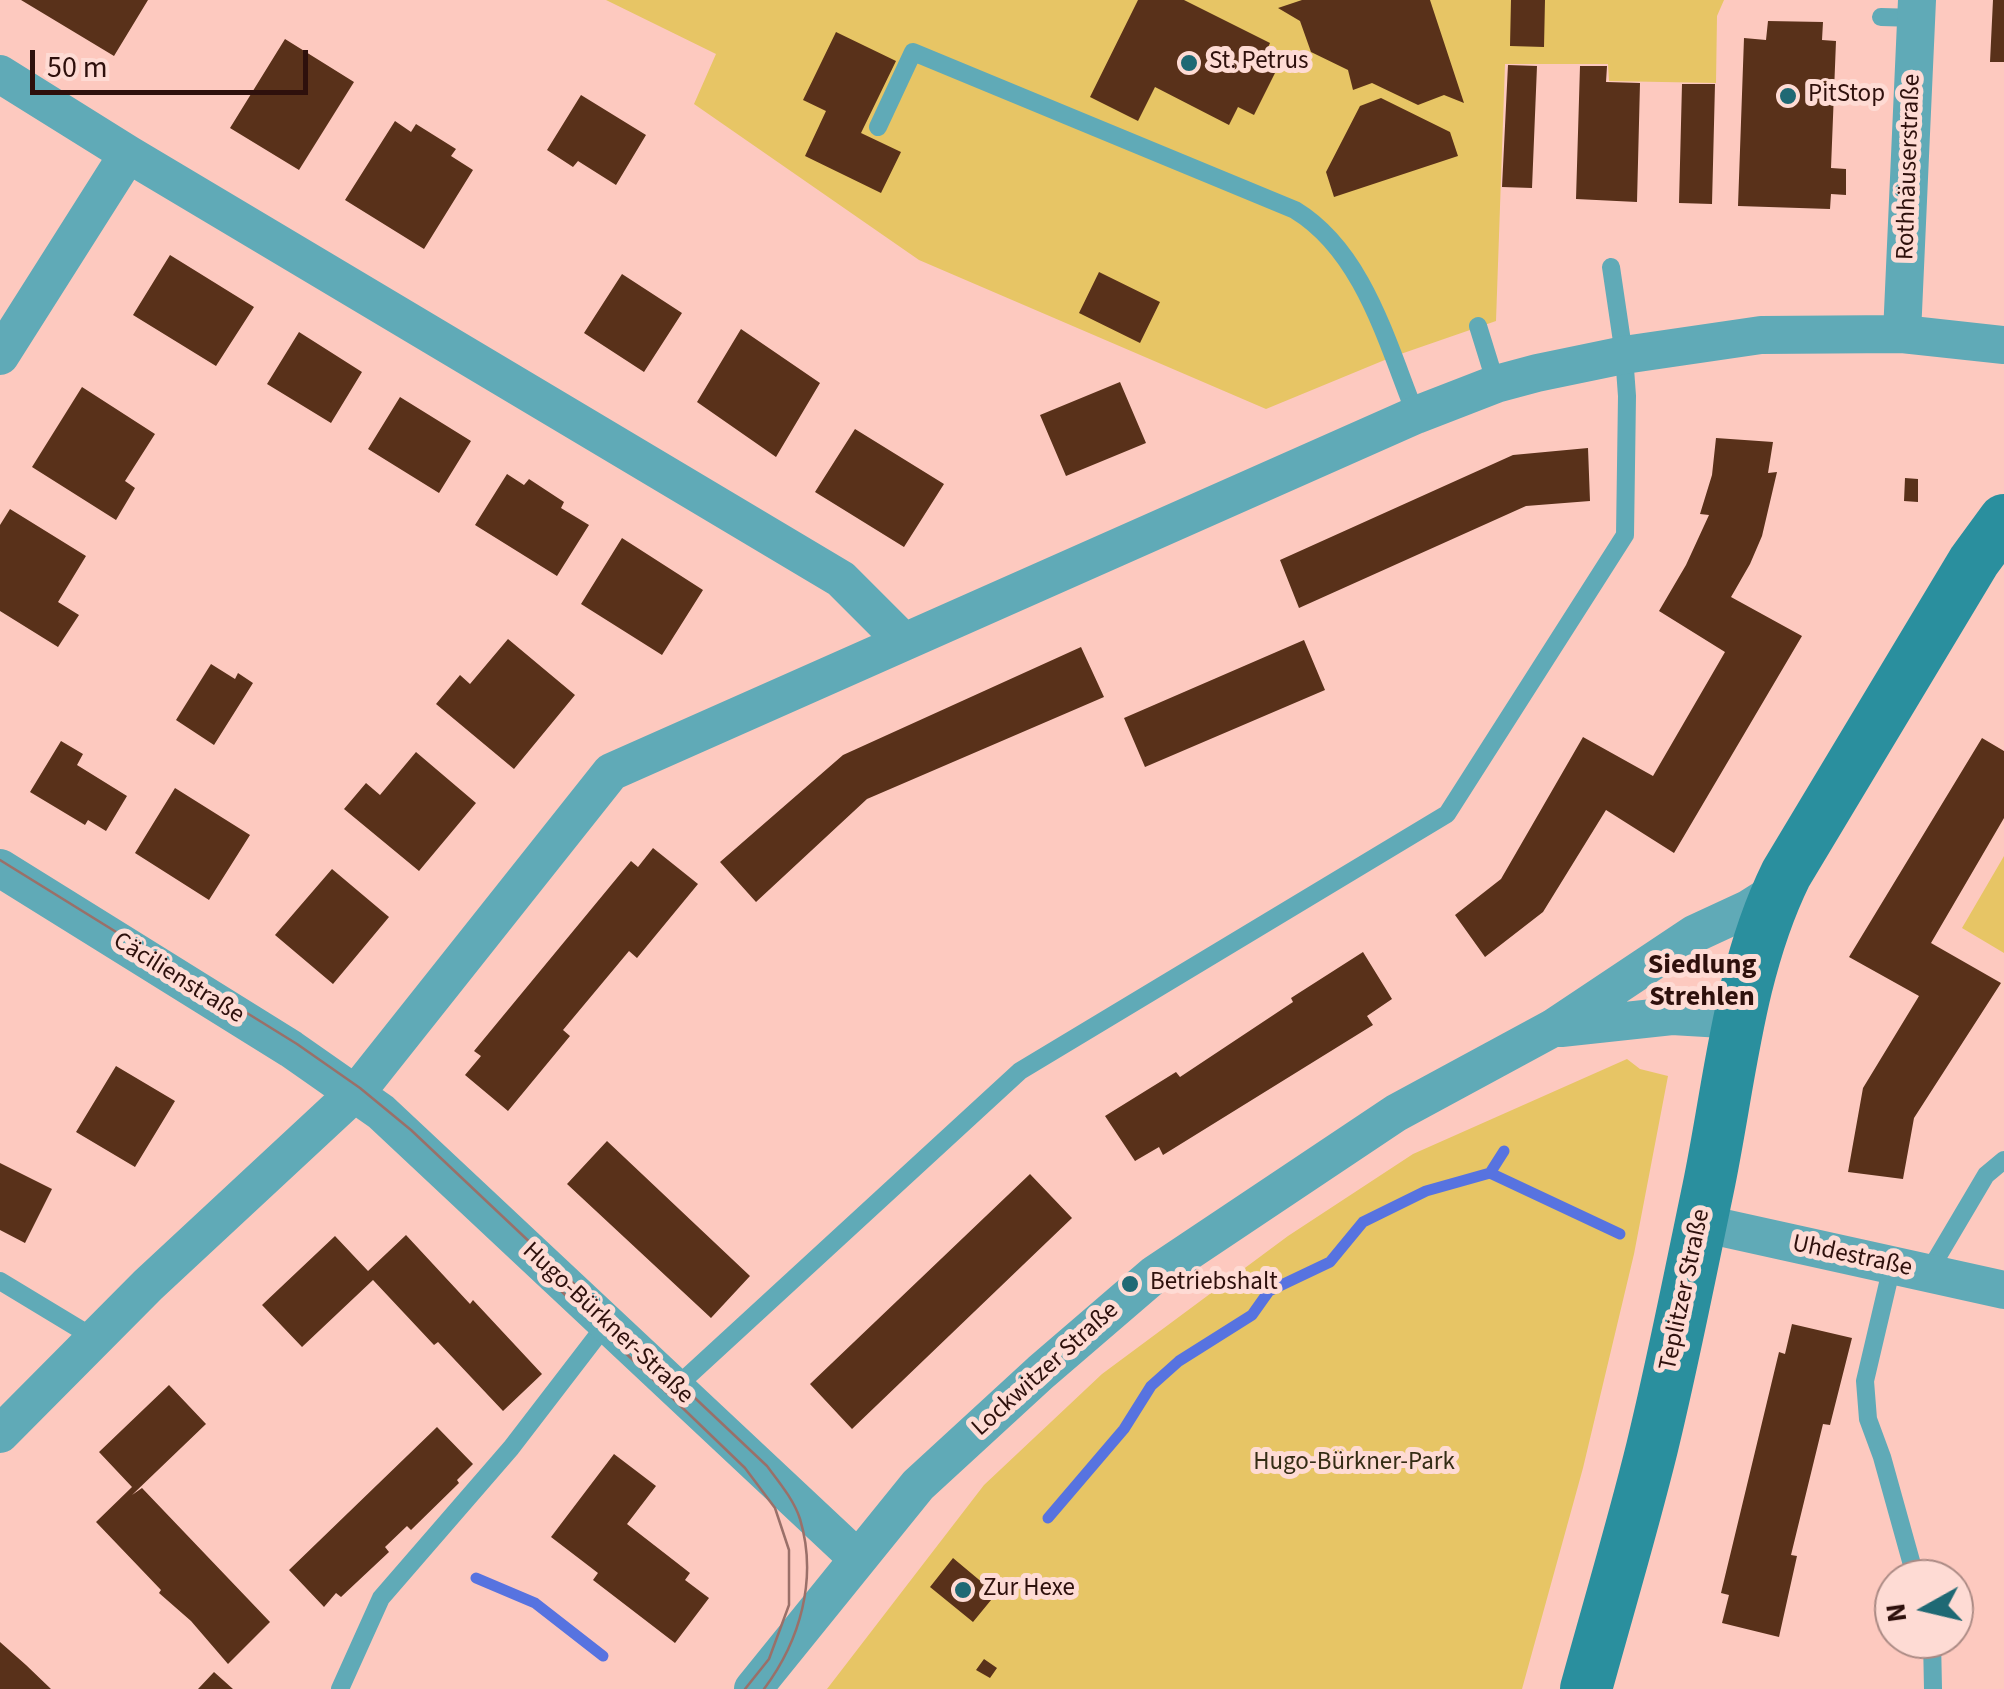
<!DOCTYPE html>
<html>
<head>
<meta charset="utf-8">
<style>
	body { margin:0 }
	#map { position:relative; width:2004px; height:1689px; overflow:hidden; background:#fdc9bf; font-family:"Source Sans 3",sans-serif }
	canvas { display:block }
	.north { position:absolute; left:1874px; top:1559px; width:100px; height:100px; box-sizing:border-box; background:#fedbd4; border:2px solid #ab8a84; border-radius:50%; rotate:262deg; font-size:28px; font-weight:700; line-height:40px; text-align:center; color:#2e100c }
	.north::after { content:''; display:block; margin:auto; width:35px; height:45px; background:#1f6974; clip-path:polygon(50% 0,100% 100%,50% 72%,0 100%) }
	.scale { position:absolute; left:30px; top:50px; width:278px; height:45px; box-sizing:border-box; border:5px solid #2e100c; border-top:0; padding-left:12px; font-size:30px; line-height:35px; white-space:nowrap; color:#2e100c; -webkit-text-stroke:8px #fedbd4; paint-order:stroke }
</style>
</head>
<body>
<div id="map">
<canvas width="2004" height="1689"></canvas>
<div class="north">N</div>
<div class="scale">50 m</div>
</div>
<script>
const c = document.querySelector('canvas').getContext('2d');
c.lineJoin = 'round';
function paint(path, color) { c.fillStyle = color; c.fill(path, 'evenodd'); }
function stroke(path, color, width, dash) { c.strokeStyle = color; c.lineWidth = width; c.lineCap = dash ? 'butt' : 'round'; c.setLineDash(dash || []); c.stroke(path); }
function label(font, color, halo, rows, align = 'center') {
  c.font = font + ' "Source Sans 3",sans-serif'; c.lineWidth = 10; c.setLineDash([]); c.textBaseline = 'middle'; c.strokeStyle = halo; c.fillStyle = color; for (const [text, x, y, turn = 0] of rows) {
    c.save(); c.translate(x, y); c.rotate((+turn || 0) * Math.PI / 180); c.textAlign = isNaN(turn) ? turn : align; if (halo) c.strokeText(text, 0, 0); c.fillText(text, 0, 0); c.restore();
  }
}
paint(new Path2D(`
	M606 0H1724L1717 16 1716 83 1609 81 1608 64H1505L1496 321 1392 357 1266 409 919 260 694 104 716 54Z
	M2004 856V953L1962 928Z
	M1627 1059 1640 1069 1668 1076 1634 1254 1583 1468 1522 1689H827L984 1485 1102 1374 1288 1236 1413 1154Z`), '#e7c565');
stroke(new Path2D(`
	M1490 1173 1620 1234
	M1048 1518 1124 1429 1151 1386 1179 1361 1252 1315 1269 1291 1330 1262 1363 1222 1426 1191 1490 1173 1504 1151
	M476 1578 535 1603 603 1656`), '#5773e0', 11);
paint(new Path2D(`
	M21 0H148L114 56Z
	M1138 0H1184L1270 43 1263 59 1278 67 1254 115 1238 107 1229 125 1155 87 1138 121 1090 97Z
	M1302 0H1430L1464 103 1444 95 1418 105 1372 83 1353 90 1348 70 1311 52 1300 21 1278 8Z
	M1511 0H1545L1544 47 1510 46Z
	M1993 0H2004V62H1990Z
	M1768 21 1823 22 1822 40 1836 41 1831 168 1846 169V195L1831 194 1830 209 1738 206 1744 38 1766 40Z
	M836 32 896 61 861 133 901 152 881 193 805 156 826 111 803 100Z
	M285 39 354 82 299 170 230 128Z
	M1508 65 1537 66 1532 188 1502 187Z
	M1580 66H1607L1606 82 1640 83 1637 202 1576 199Z
	M1682 84H1715L1712 204 1679 203Z
	M581 95 646 135 616 185 578 161 573 167 547 150Z
	M1381 98 1450 132 1458 156 1334 197 1326 172 1360 106Z
	M395 121 411 132 416 124 456 149 451 156 473 170 424 249 345 200Z
	M170 255 254 307 216 366 133 315Z
	M1099 272 1160 302 1140 343 1079 313Z
	M622 274 682 313 644 372 584 333Z
	M741 329 820 383 776 457 697 402Z
	M299 332 362 372 331 423 267 384Z
	M1120 382 1146 443 1066 476 1040 415Z
	M82 387 155 434 125 481 135 488 116 520 32 467Z
	M400 397 471 441 439 493 368 449Z
	M855 429 944 484 904 547 815 492Z
	M1716 438 1773 442 1768 473 1777 472 1762 536 1750 564 1731 597 1802 636 1674 853 1606 810 1543 912 1485 957 1455 915 1501 879 1583 737 1653 776 1725 652 1659 611 1686 565 1709 515 1700 514 1712 475Z
	M1588 448 1590 501 1526 506 1299 608 1280 560 1513 455Z
	M507 474 524 485 529 479 564 502 561 508 589 525 557 576 475 525Z
	M1905 478 1918 479V502L1904 501Z
	M10 509 86 556 58 602 79 615 58 647 0 611V525Z
	M622 538 703 590 662 655 581 604Z
	M508 639 575 695 514 769 436 704 460 675 470 684Z
	M1304 640 1325 690 1145 767 1124 718Z
	M1081 647 1104 697 867 799 756 902 720 862 843 755Z
	M211 664 235 679 238 673 253 683 214 745 176 720Z
	M1982 738 2004 751V818L1931 943 2001 983 1914 1118 1903 1179 1848 1172 1863 1088 1919 996 1849 957Z
	M61 741 83 754 77 765 127 796 106 831 88 820 85 825 30 792Z
	M416 752 476 803 419 871 344 809 366 783 380 795Z
	M175 788 250 835 209 900 135 853Z
	M653 848 698 884 637 958 629 951 563 1030 570 1036 508 1111 465 1075 481 1056 474 1051 631 861 638 867Z
	M332 869 389 917 333 984 275 935Z
	M1363 952 1392 999 1367 1016 1373 1025 1163 1155 1159 1147 1135 1161 1105 1116 1176 1072 1180 1077 1293 1002 1291 998Z
	M116 1066 175 1101 135 1167 76 1132Z
	M607 1141 750 1276 711 1318 567 1184Z
	M0 1163 52 1189 25 1243 0 1230Z
	M1030 1174 1072 1218 852 1429 810 1384Z
	M406 1235 470 1304 473 1300 542 1374 503 1411 438 1342 434 1345 373 1280 302 1347 262 1305 335 1236 368 1271Z
	M1792 1324 1852 1338 1830 1425 1823 1424 1791 1555 1797 1556 1779 1637 1722 1623 1729 1595 1721 1593 1779 1352 1785 1354Z
	M169 1385 206 1424 132 1495 142 1488 270 1622 228 1664 191 1621 159 1593 161 1590 96 1522 132 1487 99 1452Z
	M437 1427 473 1464 457 1480 459 1483 411 1530 407 1526 385 1547 389 1552 341 1597 336 1593 324 1607 289 1570Z
	M614 1454 656 1486 627 1524 690 1573 685 1580 709 1598 675 1643 593 1580 598 1573 551 1537Z
	M953 1558 996 1594 973 1622 930 1587Z
	M0 1642 26 1665 51 1689H0Z
	M984 1659 997 1668 990 1678 976 1670Z
	M214 1672 233 1689H198Z`), '#59311a');
stroke(new Path2D(`
	M1881 17 1916 18
	M878 127 913 52 1295 210C1364 252 1387 344 1416 415
	M1478 326 1496 384
	M1892 1266 1865 1381 1868 1419 1882 1457 1916 1579
	M1928 1273 1986 1175 2004 1160
	M0 1281 96 1339
	M675 1388 1020 1071 1447 814 1625 535 1627 396 1624 355 1611 267
	M1932 1639 1933 1689
	M340 1689 381 1598 511 1448 607 1323`), '#60aab7', 18);
stroke(new Path2D(`
	M0 74 128 154 841 579 903 641
	M1902 334 1917 0
	M0 356 128 154
	M0 868 291 1049 381 1112 857 1558
	M1561 1028 1672 1016 1740 1020
	M1701 1223 2004 1290
	M0 1434 148 1285 360 1088 611 772 1416 415 1496 384 1537 373 1624 355 1761 335 1902 334 2004 345
	M753 1689 918 1485 1041 1372 1155 1274 1396 1113 1553 1028 1694 934 1748 909 1778 890`), '#60aab7', 38);
stroke(new Path2D(`
	M1586 1689C1608 1609 1632 1529 1652 1448 1673 1362 1690 1275 1708 1189 1730 1083 1738 972 1786 874L1974 561 2004 520`), '#2a8f9e', 52);
stroke(new Path2D(`
	M0 860 297 1044 360 1088 411 1130 767 1466C779 1482 794 1500 800 1519 818 1579 800 1641 764 1689
	M557 1287 745 1468 775 1508 789 1550V1605L769 1659 745 1689`), '#9a7069', 2.5);
for (const [x, y, r, color] of [
	[1189,63,10,"#1f6974"],
	[1788,96,10,"#1f6974"],
	[1130,1284,10,"#1f6974"],
	[963,1590,10,"#1f6974"]
]) { const dot = new Path2D(); dot.arc(x, y, r, 0, 2 * Math.PI); c.fillStyle = color; c.fill(dot); stroke(dot, '#fedbd4', 4); }
label('25px', '#2e100c', '#fedbd4', [
	["St. Petrus",1209,63],
	["PitStop",1808,96],
	["Betriebshalt",1150,1284],
	["Zur Hexe",983,1590]
], 'left');
label('25px', '#2e100c', '#fedbd4', [
	["Rothhäuserstraße",1910,167,-88],
	["Cäcilienstraße",178,979,32],
	["Uhdestraße",1852,1257,12],
	["Teplitzer Straße",1686,1290,-78],
	["Hugo-Bürkner-Straße",607,1324,43],
	["Lockwitzer Straße",1046,1370,-42]
]);
label('25px', '#352d15', '#fedbd4', [
	["Hugo-Bürkner-Park",1354,1464]
]);
label('bold 28px', '#2e100c', '#fedbd4', [
	["Siedlung",1702,967],
	["Strehlen",1702,999]
]);
</script>
</body>
</html>
